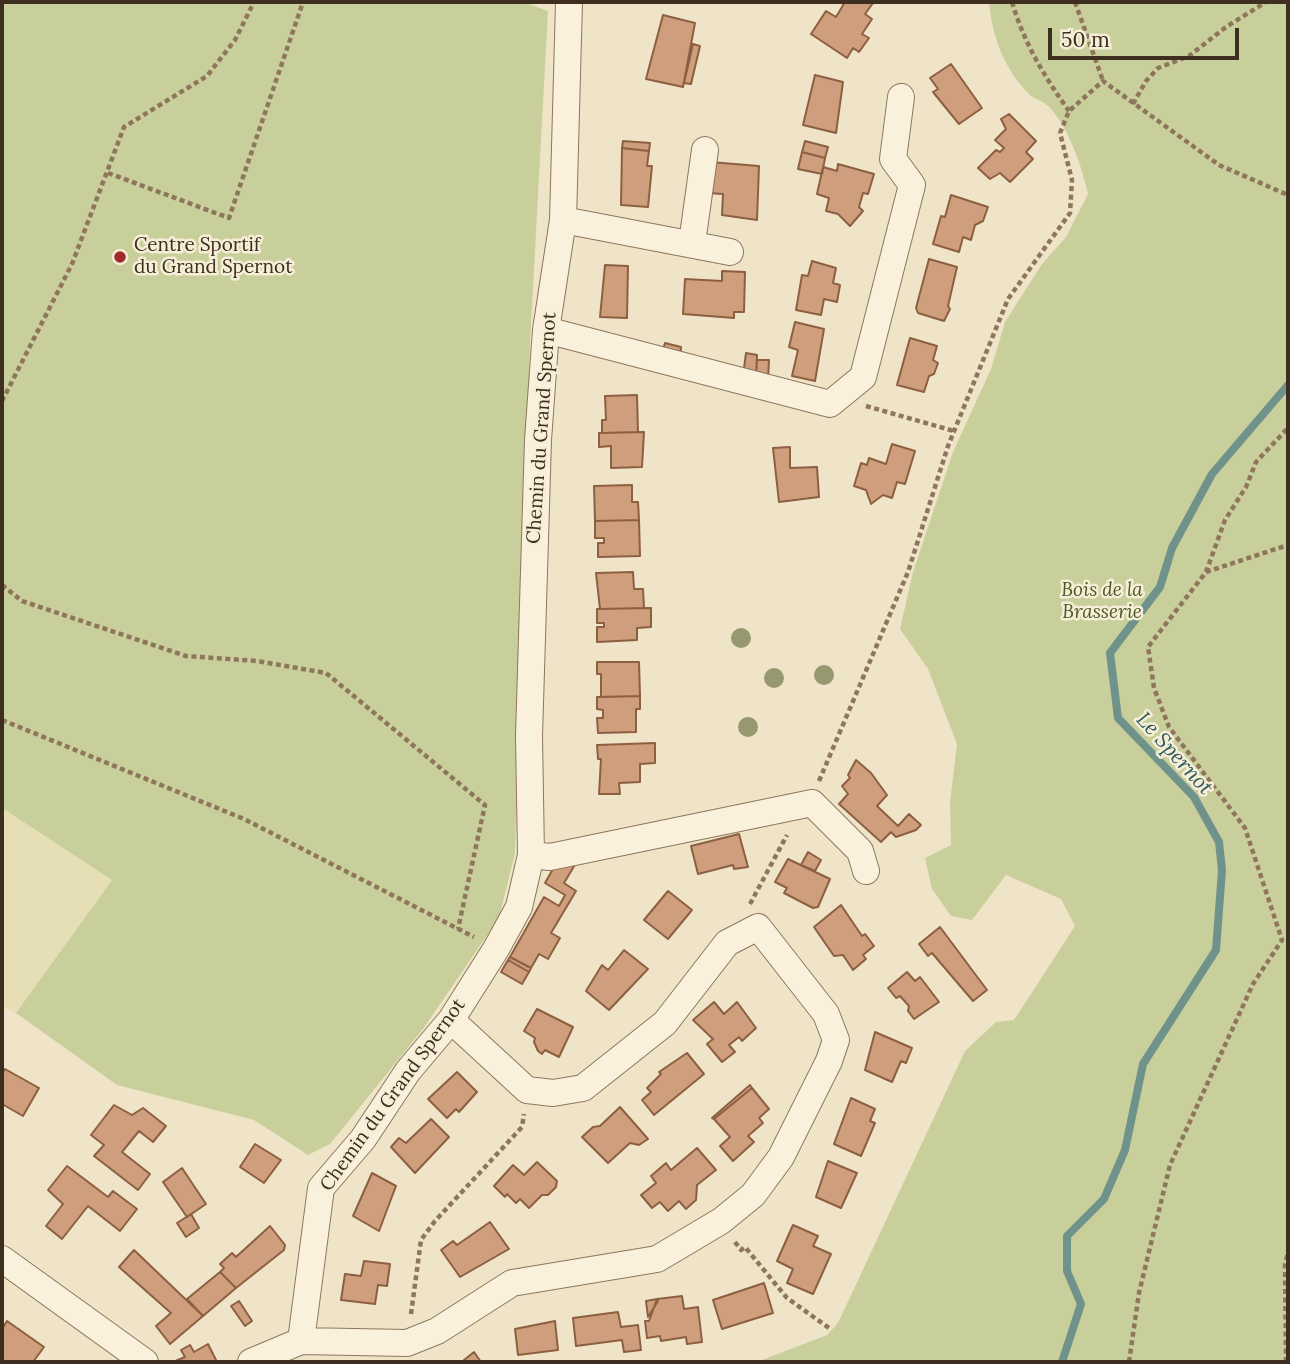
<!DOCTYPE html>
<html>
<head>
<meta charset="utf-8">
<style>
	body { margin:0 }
	#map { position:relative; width:1290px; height:1364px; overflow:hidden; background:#f0e4c8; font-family:Lora,serif }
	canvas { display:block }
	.frame { position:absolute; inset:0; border:4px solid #3d2e20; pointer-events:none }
	.scale { position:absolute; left:1048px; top:28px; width:191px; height:32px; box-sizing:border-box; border:4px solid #3d2e20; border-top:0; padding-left:9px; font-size:21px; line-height:24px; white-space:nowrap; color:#3d2e20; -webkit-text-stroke:5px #f7eed8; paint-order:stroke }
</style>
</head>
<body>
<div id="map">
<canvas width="1290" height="1364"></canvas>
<div class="frame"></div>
<div class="scale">50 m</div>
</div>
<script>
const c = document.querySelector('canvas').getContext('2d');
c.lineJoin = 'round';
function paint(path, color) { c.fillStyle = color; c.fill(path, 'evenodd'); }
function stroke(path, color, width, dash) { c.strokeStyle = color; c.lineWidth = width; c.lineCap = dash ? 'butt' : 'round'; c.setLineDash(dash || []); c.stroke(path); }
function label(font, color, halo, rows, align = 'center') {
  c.font = font + ' Lora,serif'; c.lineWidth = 5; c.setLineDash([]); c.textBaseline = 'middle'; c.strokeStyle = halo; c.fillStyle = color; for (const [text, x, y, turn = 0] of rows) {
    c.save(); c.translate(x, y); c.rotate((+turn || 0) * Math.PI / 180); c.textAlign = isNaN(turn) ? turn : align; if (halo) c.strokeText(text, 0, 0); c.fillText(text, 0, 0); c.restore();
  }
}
paint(new Path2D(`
	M2 808 112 880 16 1013 2 1006Z`), '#e6deb5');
paint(new Path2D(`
	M2 2H523L548 11 530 343 515 853 499 918 423 1029 330 1144 308 1155 254 1120 117 1085 16 1013 112 880 2 808Z
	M989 2H1288V1362H757L827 1335 838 1323 965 1051 996 1022 1014 1020 1075 926 1061 899 1006 875 972 920 951 916 932 889 925 858 951 845 950 802 957 744 928 669 900 629 913 572 953 452 991 369 1005 322 1042 264 1066 237 1088 194C1082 167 1068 125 1048 106 1043 101 1034 99 1029 94 1004 69 992 36 989 2Z`), '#c9cf9b');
stroke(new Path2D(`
	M1062 1362 1081 1304 1067 1271V1236L1104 1199 1125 1150 1143 1064 1216 950 1222 870 1219 842 1194 797 1118 718 1110 653 1160 587 1172 548 1212 474 1288 385`), '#6f938a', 8);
const building = new Path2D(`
	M845 2 873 3 865 14 872 19 862 34 869 38 859 52 853 48 847 58 811 34 826 11 836 17Z
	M663 15 695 23 683 87 646 79Z
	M693 44 700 46 691 84 684 83Z
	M951 64 982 108 959 124 933 92 938 89 930 78Z
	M815 75 843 82 836 133 803 125Z
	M1009 114 1036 141 1026 152 1033 159 1010 182 1000 173 990 179 978 168 996 150 1000 152 1004 148 995 140 1006 129 1001 119Z
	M623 141 650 143 649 151 622 148Z
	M805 141 828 147 825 158 802 152Z
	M622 148 649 151 647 166H652L648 207 621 205Z
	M802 152 825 158 822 174 798 169Z
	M710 162 759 166 757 220 722 215 723 194 708 193Z
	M838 164 874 174 868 194 863 193 859 207 863 211 850 226 838 214 826 211 829 198 817 194 823 167 837 171Z
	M951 195 988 207 983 221 975 225 971 240 963 237 959 252 933 244 941 216 945 217Z
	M929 259 957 267 948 306 950 309 944 321 918 313 916 308Z
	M812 261 836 268 833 283 840 285 837 302 824 299 821 315 796 310 802 275 808 276Z
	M605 265 628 266 627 318 600 317Z
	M722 271 745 272 744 312H734V318L683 314 685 279 722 281Z
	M795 322 824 329 815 381 792 376 798 350 789 347Z
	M910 338 937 346 933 360 938 363 934 374 929 376 924 392 897 385Z
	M665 343 681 347 680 360 661 356Z
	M746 353 757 355 756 379 743 376Z
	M757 360H769L768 381 756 378Z
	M637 395 638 432 602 433V420H606L605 396Z
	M644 432 642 467 611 468V446L599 447V433Z
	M892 444 915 451 905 484 897 482 892 498 883 495 871 504 866 490 854 486 861 463 867 465 869 458 886 464Z
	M790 447V468L817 467 819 497 779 502 773 448Z
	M632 485V502H638L639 520 595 521 594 486Z
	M639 520 640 556 598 557V543H604V538H595V521Z
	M633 572 634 589H643L644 608 600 609 596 573Z
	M651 608V627L637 628V640L597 642V627H604V623H597V609Z
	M597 662H639L640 696 601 697V674H597Z
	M640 696V709H636V732L598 733 597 718H603V710L597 709V697Z
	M655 743V763L640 764V782L619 783 620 794H599L601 759H598L597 745Z
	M856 760 871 773 887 795 877 806 898 826 909 814 921 825 916 830 896 837 891 832 881 842 839 804 848 794 842 786 850 778 848 775Z
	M739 834 748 867 734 869 733 865 698 874 691 846Z
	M808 852 821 860 815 871 801 865Z
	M579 858 564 883 576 891 551 933 560 938 548 959 539 954 531 968 510 957 544 897 559 906 565 895 545 883 557 862Z
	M788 859 830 879 818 907 813 908 784 893 787 888 775 882Z
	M668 891 692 910 668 939 644 920Z
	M841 905 862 936 865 934 874 946 863 955 866 959 853 970 843 955 834 956 814 927Z
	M940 927 987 990 973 1001 932 953 928 956 919 944Z
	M624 950 648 969 609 1010 586 991 602 965 608 970Z
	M510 957 531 968 529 972 508 960Z
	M508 960 529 972 522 984 501 972Z
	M907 972 915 981 920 977 939 1002 914 1019 908 1011 909 1006 900 996 896 998 888 988Z
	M714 1002 724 1014 737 1002 756 1028 742 1041 739 1037 729 1045 735 1052 722 1062 707 1044 713 1039 693 1020Z
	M537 1009 573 1027 559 1057 545 1050 542 1054 538 1051 534 1042 535 1038 524 1031Z
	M875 1032 912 1048 906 1063 901 1061 892 1082 865 1070Z
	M687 1053 704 1074 654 1115 642 1100 651 1092 647 1088 661 1074 659 1072Z
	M5 1069 39 1088 23 1116 2 1104V1074Z
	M457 1072 477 1092 459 1112 456 1109 447 1118 428 1099Z
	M750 1085 752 1088 714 1119 712 1118Z
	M752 1088 769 1109 759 1118 763 1123 748 1136 754 1142 733 1161 720 1146 730 1137 714 1119Z
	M851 1098 875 1109 870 1121 875 1123 861 1156 834 1144Z
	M114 1105 132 1115 143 1108 166 1126 153 1142 139 1131 122 1152 150 1174 138 1190 94 1156 104 1145 91 1135Z
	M620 1107 648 1139 639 1145 630 1143 608 1163 582 1137 593 1127 600 1126Z
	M431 1119 449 1137 415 1173 391 1147 399 1138 406 1143Z
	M255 1144 281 1160 264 1183 240 1167Z
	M697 1148 716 1170 697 1185 696 1200 686 1209 679 1201 668 1211 660 1202 652 1208 641 1195 656 1183 651 1176 666 1163 671 1170Z
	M828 1161 857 1173 841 1208 816 1197Z
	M537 1162 557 1181 556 1187 548 1195H542L529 1208 520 1199 516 1203 507 1194 505 1197 494 1186 513 1165 524 1175Z
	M67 1166 108 1197 113 1191 137 1209 120 1231 88 1206 62 1239 46 1226 63 1204 48 1190Z
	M182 1168 206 1204 187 1217 163 1182Z
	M372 1173 396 1186 379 1231 353 1216Z
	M191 1214 199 1228 186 1237 177 1223Z
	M490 1222 509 1249 460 1277 441 1250 453 1241 457 1245Z
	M793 1225 818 1236 813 1246 831 1254 813 1294 787 1283 793 1269 777 1261Z
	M270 1226 285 1245 284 1250 236 1288 220 1272 224 1268 220 1264 232 1253 236 1257Z
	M134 1250 203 1316 170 1344 156 1326 171 1313 119 1267Z
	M364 1261 390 1264 387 1286 378 1285 375 1304 341 1300 345 1274 361 1276Z
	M220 1272 236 1288 203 1316 187 1299Z
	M764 1283 773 1313 722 1329 713 1300Z
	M682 1296 684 1309 698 1307 702 1342 687 1344 686 1337 661 1341 660 1336 647 1338 645 1321H649L657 1299Z
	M657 1299 658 1301 648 1317 646 1301Z
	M239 1301 252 1321 245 1326 231 1306Z
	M618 1312 621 1327 638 1325 641 1350 624 1352 622 1340 576 1346 573 1318Z
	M7 1321 44 1347 33 1362H2V1329Z
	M555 1321 558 1350 518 1355 515 1329Z
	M208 1344 217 1362H173L185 1357 181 1350 190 1345 194 1352Z
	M474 1352 481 1362H465L464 1360Z`);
paint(building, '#cf9f7d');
stroke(building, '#8d5f41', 2);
const minor = new Path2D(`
	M563 220 730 252
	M692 243 705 150
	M546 330 830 404 863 377 912 185 893 159 901 97
	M531 855 550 857 812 803 860 851 866 871
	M2 1259 145 1362
	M301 1341 407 1343 437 1331 512 1283 657 1259 721 1221 753 1195 781 1157 829 1061 836 1040 826 1014 758 927 727 943 665 1023 583 1088 553 1093 527 1090 451 1020
	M251 1362 301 1341 321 1188 363 1139 408 1071 451 1020 496 949 519 907 531 855 529 736 538 440 546 330 563 220 569 2`);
stroke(minor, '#8d765c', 28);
stroke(new Path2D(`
	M1012 2C1024 43 1044 76 1069 111
	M1075 2 1103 81
	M1133 104 1146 81 1158 68 1189 56 1226 27 1266 2
	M108 173 229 218 303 2
	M2 401 72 264 124 127 207 76 235 40 254 2
	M866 406 954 431
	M1206 572 1288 545
	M2 585 22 601 186 656 257 661 326 673 485 805 458 929
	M2 720 244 819 474 937
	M819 781 908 572 948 446 1008 299 1070 213 1072 180 1060 133 1069 111 1103 81 1219 165 1288 195
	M750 904 787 835
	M735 1242 741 1250 745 1247 787 1298 829 1328
	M411 1314 421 1240 435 1221 522 1127 524 1114
	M1129 1362 1139 1293 1170 1165 1253 984 1282 940 1245 828 1169 727 1154 688 1148 647 1206 572 1225 520 1246 487 1256 462 1288 428
	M1286 1362 1285 1264 1288 1253`), '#8d765c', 4.5, [5, 3.5]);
stroke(minor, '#faf1dc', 26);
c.fillStyle = '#96986f';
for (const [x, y] of [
	[741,638],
	[824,675],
	[774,678],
	[748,727]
]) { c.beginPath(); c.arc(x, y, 10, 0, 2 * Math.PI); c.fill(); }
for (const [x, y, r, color] of [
	[120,257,7,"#9e2a2b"]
]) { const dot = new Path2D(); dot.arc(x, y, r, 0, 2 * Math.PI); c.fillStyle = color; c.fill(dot); stroke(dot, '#f7eed8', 2.5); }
label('19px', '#3d2e20', '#f7eed8', [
	["Centre Sportif",134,246],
	["du Grand Spernot",134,268]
], 'left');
label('19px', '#3d2e20', '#f7eed8', [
	["Chemin du Grand Spernot",542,428,-86],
	["Chemin du Grand Spernot",393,1095,-54]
]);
label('italic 19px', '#4d5a26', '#f7eed8', [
	["Bois de la",1102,591],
	["Brasserie",1102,613]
]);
label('italic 21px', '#2f5d5a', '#f7eed8', [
	["Le Spernot",1174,754,48]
]);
</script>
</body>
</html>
